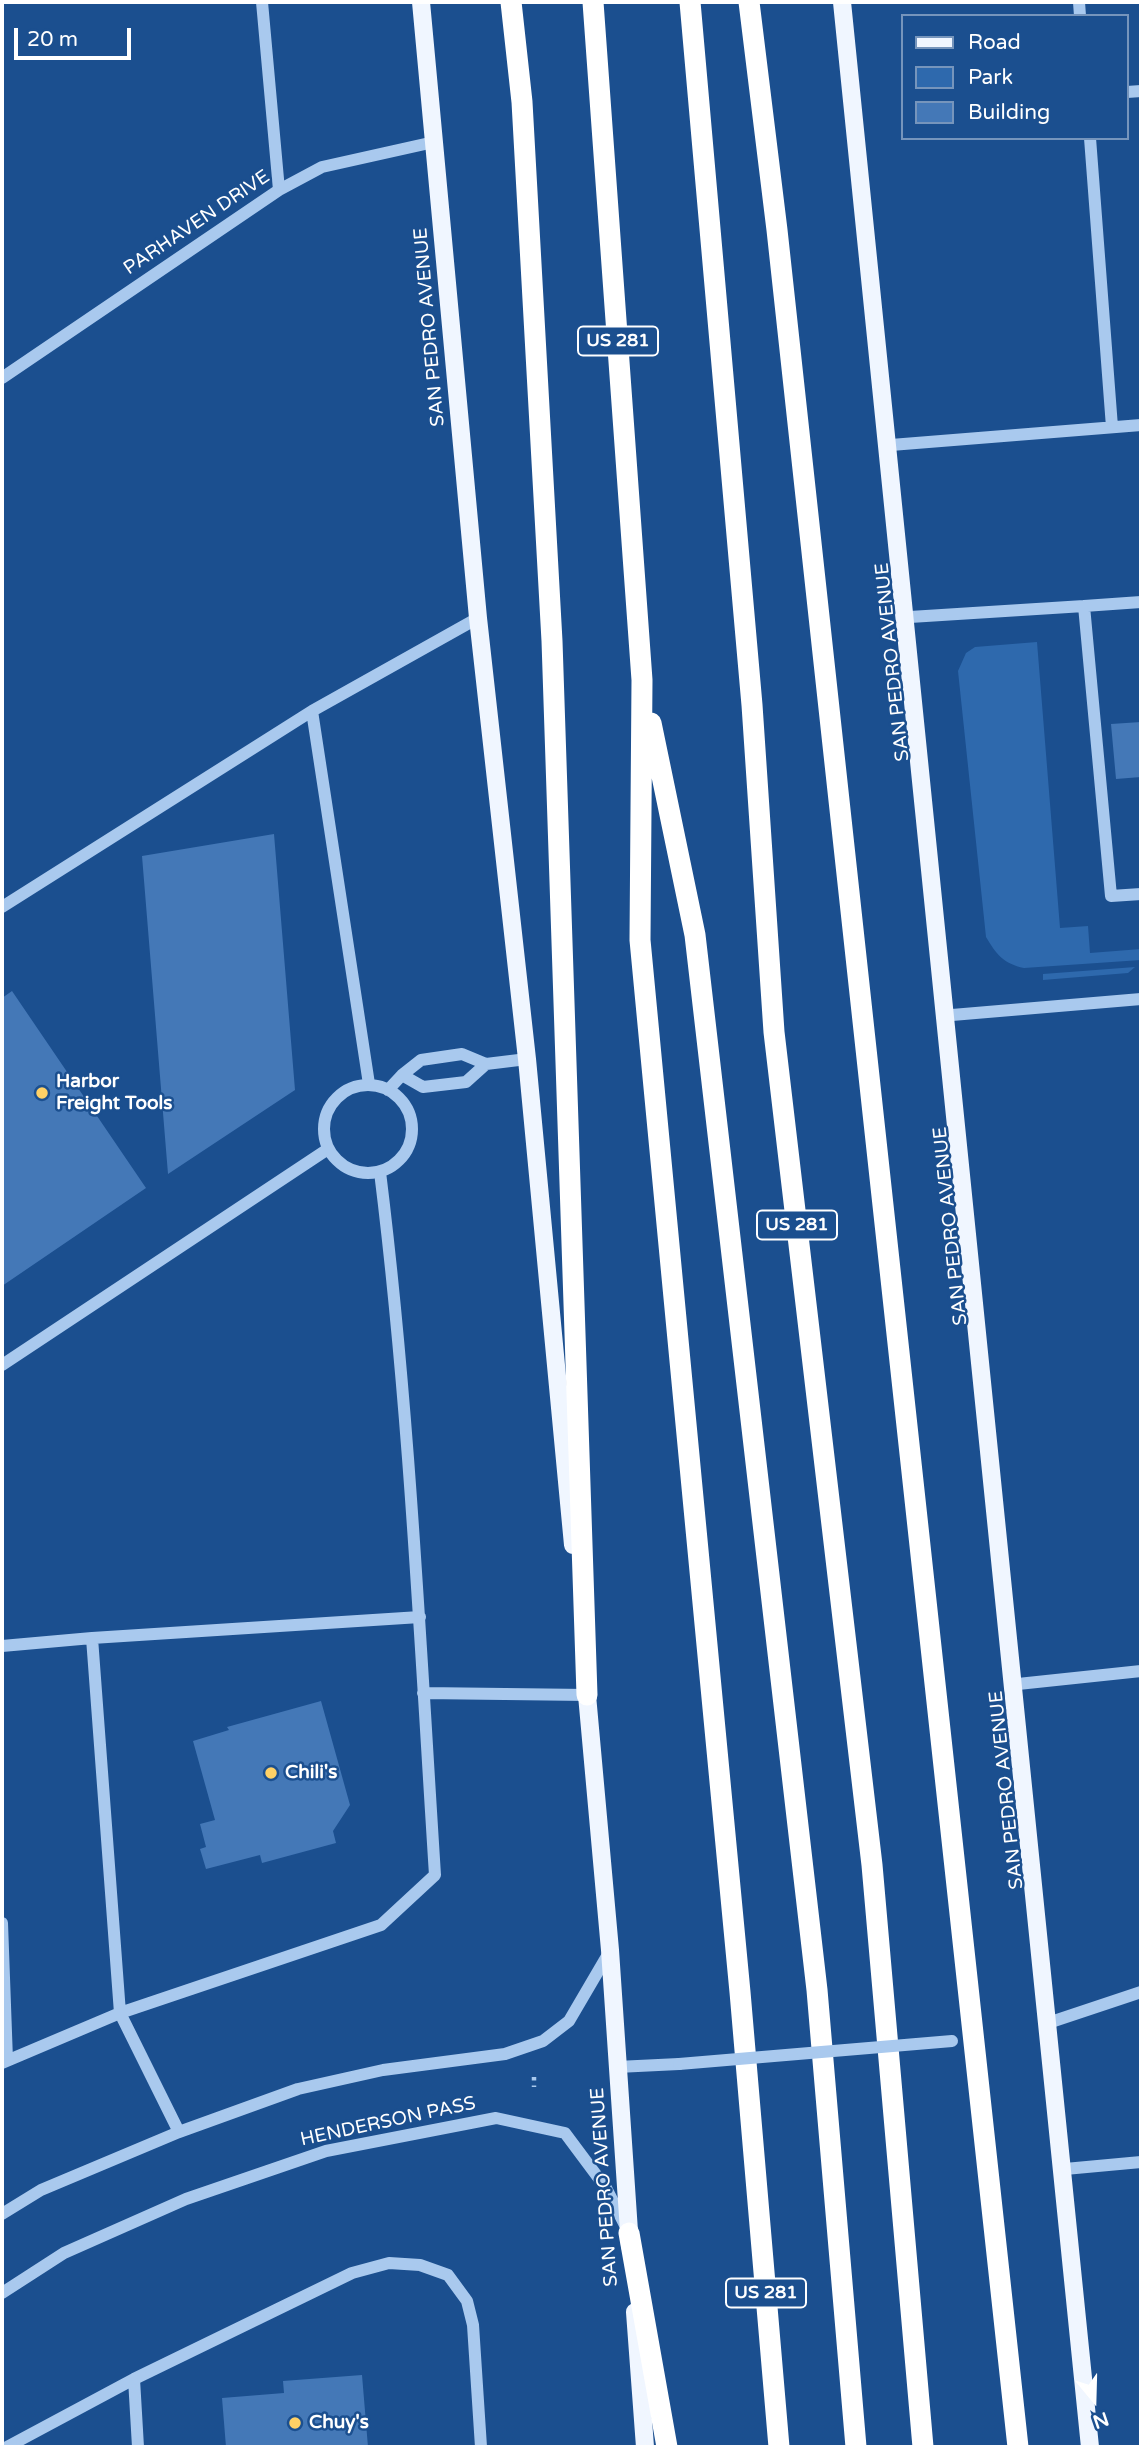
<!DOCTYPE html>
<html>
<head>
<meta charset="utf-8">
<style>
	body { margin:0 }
	#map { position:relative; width:1143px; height:2449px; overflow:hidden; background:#1b4f8f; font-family:"Varela Round",sans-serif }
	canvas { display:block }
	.frame { position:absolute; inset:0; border:4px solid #fff; pointer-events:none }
	.legend { position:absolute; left:901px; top:14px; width:228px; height:126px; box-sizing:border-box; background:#1b4f8f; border:2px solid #7695bc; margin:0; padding:9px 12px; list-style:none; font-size:21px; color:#fff }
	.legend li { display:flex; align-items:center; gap:14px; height:35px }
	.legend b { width:35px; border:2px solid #7695bc }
	.north { position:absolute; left:1059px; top:2365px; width:70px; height:70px; -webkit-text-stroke:5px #1b4f8f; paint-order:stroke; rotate:161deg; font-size:19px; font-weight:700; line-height:28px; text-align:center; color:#fff }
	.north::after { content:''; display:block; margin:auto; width:24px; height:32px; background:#fff; clip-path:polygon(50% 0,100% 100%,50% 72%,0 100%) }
	.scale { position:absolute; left:14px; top:28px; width:117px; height:32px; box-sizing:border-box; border:4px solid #fff; border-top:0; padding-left:9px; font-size:21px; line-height:24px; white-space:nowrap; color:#fff; -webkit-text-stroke:5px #1b4f8f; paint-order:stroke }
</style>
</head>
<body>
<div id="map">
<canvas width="1143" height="2449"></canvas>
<div class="frame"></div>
<ul class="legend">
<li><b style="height:9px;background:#f0f6ff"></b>Road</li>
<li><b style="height:19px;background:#2e69ad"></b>Park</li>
<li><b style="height:19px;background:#4478b7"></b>Building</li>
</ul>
<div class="north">N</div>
<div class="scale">20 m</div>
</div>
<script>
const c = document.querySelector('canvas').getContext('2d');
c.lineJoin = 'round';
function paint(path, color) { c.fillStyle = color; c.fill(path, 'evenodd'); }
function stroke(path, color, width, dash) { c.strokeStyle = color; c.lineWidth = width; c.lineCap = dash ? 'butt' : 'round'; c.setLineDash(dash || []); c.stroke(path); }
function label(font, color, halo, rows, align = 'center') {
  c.font = font + ' "Varela Round",sans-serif'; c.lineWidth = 5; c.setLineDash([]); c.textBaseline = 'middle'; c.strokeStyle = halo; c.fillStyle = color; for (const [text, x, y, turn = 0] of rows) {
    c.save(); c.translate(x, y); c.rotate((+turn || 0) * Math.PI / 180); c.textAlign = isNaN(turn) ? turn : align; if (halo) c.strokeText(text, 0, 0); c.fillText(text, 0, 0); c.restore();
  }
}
paint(new Path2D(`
	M1037 642 1060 928 1088 926 1090 953 1141 949V960L1024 968C1004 964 996 954 986 937L958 671 966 653 975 647Z
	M1135 967 1128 973 1043 980V974Z`), '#2e69ad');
paint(new Path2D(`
	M1141 722V777L1116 779 1111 724Z
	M274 834 295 1090 168 1174 142 856Z
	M12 991 146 1188 2 1286V998Z
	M321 1701 350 1805 333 1831 336 1843 262 1863 260 1855 206 1869 200 1849 206 1847 200 1824 215 1820 193 1741 229 1730 227 1727Z
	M362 2375 368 2447H226L222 2398 284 2393 283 2381Z`), '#4478b7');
stroke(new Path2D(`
	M534 2077V2087`), '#a9c9ee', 4.5, [3.5, 5]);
stroke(new Path2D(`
	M262 2 279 190
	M1079 2 1080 16
	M1127 92 1141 91
	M1090 138 1112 427
	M2 378 279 190 322 167 434 142
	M891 445 1141 425
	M1084 606 1141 602
	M910 617 1084 606 1111 896 1141 894
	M2 907 312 711
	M952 1015 1141 999
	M402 1075 423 1087 466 1082 486 1064
	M369 1084 312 711 478 618
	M324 1129a44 44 0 1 1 88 0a44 44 0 1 1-88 0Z
	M388 1090 402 1075 421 1060 462 1054 486 1064 527 1059
	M2 1365 328 1149
	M92 1638 120 2013 179 2132
	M2 1646 92 1638 420 1617
	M1018 1684 1141 1671
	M423 1693 587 1695
	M2 1923 7 2060
	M1051 2022 1141 1992
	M2 2063 120 2013 381 1925 435 1875C420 1641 409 1405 380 1172
	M617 2067 679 2064
	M1065 2169 1141 2162
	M2 2214 41 2190 179 2132 298 2089 383 2070 505 2054 543 2041 569 2021 610 1951
	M2 2293 64 2253 186 2199 326 2151 496 2118 565 2133 606 2188 627 2229
	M134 2379 352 2273 389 2263 420 2265 448 2275 467 2301 473 2325 481 2447
	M7 2447 134 2379 138 2447`), '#a9c9ee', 12);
stroke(new Path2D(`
	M421 2 478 618 527 1059 573 1545
	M842 2C932 816 1015 1631 1090 2447
	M586 1684 610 1950 630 2246
	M635 2312 645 2447`), '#f0f6ff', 18);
stroke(new Path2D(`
	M511 2 522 102 552 641 587 1695
	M593 2 642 680 640 940 740 1992 779 2447
	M690 2 752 705 774 1032 872 1865 923 2447
	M749 2 777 230 1018 2447
	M651 723 695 935 817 1990 856 2447
	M629 2233 667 2447`), '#fff', 21);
stroke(new Path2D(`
	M679 2064 952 2041`), '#a9c9ee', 12);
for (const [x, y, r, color] of [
	[42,1093,7,"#ffd166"],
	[271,1773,7,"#ffd166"],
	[295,2423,7,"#ffd166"]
]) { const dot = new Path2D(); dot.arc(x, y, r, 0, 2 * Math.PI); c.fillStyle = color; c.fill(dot); stroke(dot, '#1b4f8f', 2.5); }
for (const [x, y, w] of [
	[618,341,80],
	[797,1225,80],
	[766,2293,80]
]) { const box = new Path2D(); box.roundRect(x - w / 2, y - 14.5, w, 29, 5); c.fillStyle = '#1b4f8f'; c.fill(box); stroke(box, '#fff', 2); }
label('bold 18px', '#fff', null, [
	["US 281",618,341],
	["US 281",797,1225],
	["US 281",766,2293]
]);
label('19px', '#fff', '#1b4f8f', [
	["PARHAVEN DRIVE",197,223,-34],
	["SAN PEDRO AVENUE",430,327,-95],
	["SAN PEDRO AVENUE",893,662,-96],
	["SAN PEDRO AVENUE",951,1226,-96],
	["SAN PEDRO AVENUE",1007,1790,-96],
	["HENDERSON PASS",388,2122,-12],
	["SAN PEDRO AVENUE",605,2187,-94]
]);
label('bold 19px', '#fff', '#1b4f8f', [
	["Harbor",56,1082],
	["Freight Tools",56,1104],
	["Chili's",285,1773],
	["Chuy's",309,2423]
], 'left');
</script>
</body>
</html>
